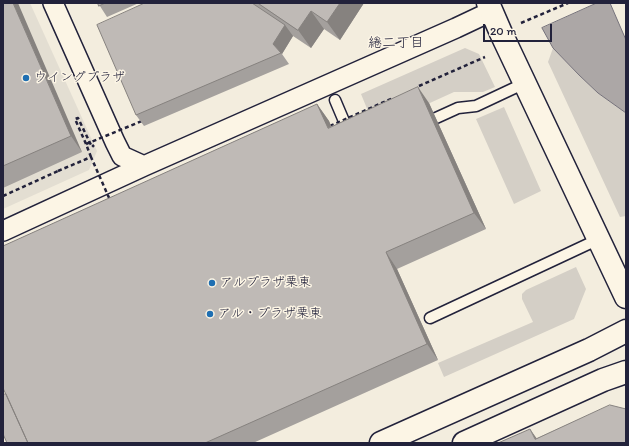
<!DOCTYPE html>
<html>
<head>
<meta charset="utf-8">
<style>
	body { margin:0 }
	#map { position:relative; width:629px; height:446px; overflow:hidden; background:#f3edde; font-family:Itim,sans-serif }
	canvas { display:block }
	.frame { position:absolute; inset:0; border:4px solid #22223b; pointer-events:none }
	.scale { position:absolute; left:483px; top:24px; width:69px; height:18px; box-sizing:border-box; border:2px solid #22223b; border-top:0; padding-left:5px; font-size:12px; line-height:14px; white-space:nowrap; color:#22223b; -webkit-text-stroke:3px #fcf5e5; paint-order:stroke }
</style>
</head>
<body>
<div id="map">
<canvas width="629" height="446"></canvas>
<div class="frame"></div>
<div class="scale">20 m</div>
</div>
<script>
const c = document.querySelector('canvas').getContext('2d');
c.lineJoin = 'round';
function paint(path, color) { c.fillStyle = color; c.fill(path, 'evenodd'); }
function stroke(path, color, width, dash) { c.strokeStyle = color; c.lineWidth = width; c.lineCap = dash ? 'butt' : 'round'; c.setLineDash(dash || []); c.stroke(path); }
function label(font, color, halo, rows, align = 'center') {
  c.font = font + ' Itim,"Klee One",sans-serif'; c.lineWidth = 3; c.setLineDash([]); c.textBaseline = 'middle'; c.strokeStyle = halo; c.fillStyle = color; for (const [text, x, y, turn = 0] of rows) {
    c.save(); c.translate(x, y); c.rotate((+turn || 0) * Math.PI / 180); c.textAlign = isNaN(turn) ? turn : align; if (halo) c.strokeText(text, 0, 0); c.fillText(text, 0, 0); c.restore();
  }
}
paint(new Path2D(`
	M3 3H30L97 151 89 170 3 209Z`), '#e3ded2');
paint(new Path2D(`
	M465 48 479 54 495 87 483 92H454L375 128 361 94Z
	M553 48 579 75 598 93 626 113V216L620 217 548 62Z
	M504 107 541 191 514 204 476 119Z
	M576 267 586 289 574 319 444 377 438 363 533 322 522 299V294L526 290Z`), '#d4cfc6');
const water = new Path2D(`
	M597 3H610L626 40V113L598 93 579 75 553 48 542 28Z`);
paint(water, '#aca7a6');
stroke(water, '#75727b', 1);
const lane = new Path2D(`
	M335 100 349 133
	M436 118 458 108 476 106 525 83
	M430 318 599 239`);
const street = new Path2D(`
	M53 3 115 142 122 156 144 166
	M3 231 144 166 456 28 492 11`);
const secondary = new Path2D(`
	M488 3 501 33 626 297
	M381 443 589 350 626 331
	M464 443 603 380 626 372`);
stroke(lane, '#22223b', 13);
stroke(street, '#22223b', 22);
stroke(secondary, '#22223b', 25);
stroke(new Path2D(`
	M521 23 568 3
	M419 86 485 57
	M86 144 75 119 78 118 92 147 94 145
	M3 196 58 171`), '#22223b', 2.5, [4, 3]);
stroke(lane, '#fcf5e5', 10);
stroke(street, '#fcf5e5', 19);
stroke(secondary, '#fcf5e5', 22);
stroke(new Path2D(`
	M330 126 393 98
	M91 157 86 144 142 121
	M58 171 91 157 110 200`), '#22223b', 2.5, [4, 3]);
paint(new Path2D(`
	M3 3 82 152 3 188Z
	M98 3H139L107 17Z
	M145 3H364L340 40 324 29 311 48 293 36 282 54 289 64 144 126 136 115Z
	M429 103 486 229 397 269 438 360 253 443H7L6 394 317 104 329 121 331 126Z`), '#a4a09d');
paint(new Path2D(`
	M13 3H18L82 152 71 136Z
	M340 3H364L340 40 327 22Z
	M311 11 324 29 311 48 298 30Z
	M285 25 293 36 282 54 273 44Z
	M418 87 429 103 486 229 474 213Z
	M317 104 329 121 339 144 328 128Z
	M386 252 397 269 438 360 427 344Z
	M530 429 540 443 535 439Z`), '#86827f');
const building = new Path2D(`
	M3 3H13L71 136 3 166Z
	M98 3H105L99 6Z
	M145 3H252L285 25 273 44 281 53 136 115 97 25Z
	M258 3H340L327 22 311 11 298 30Z
	M418 87 474 213 386 252 427 344 205 443H28L3 388V246L317 104 328 128Z
	M6 394 28 443H7L3 434V395Z
	M610 405 626 409V443H498L530 429 535 439Z`);
paint(building, '#bfbab6');
stroke(building, '#86827f', 1);
for (const [x, y, r, color] of [
	[26,78,4,"#1f6fb2"],
	[212,283,4,"#1f6fb2"],
	[210,314,4,"#1f6fb2"]
]) { const dot = new Path2D(); dot.arc(x, y, r, 0, 2 * Math.PI); c.fillStyle = color; c.fill(dot); stroke(dot, '#fcf5e5', 1.5); }
label('13px', '#22223b', '#fcf5e5', [
	["ウイングプラザ",34,78],
	["アルプラザ栗東",220,283],
	["アル・プラザ栗東",218,314]
], 'left');
label('14px', '#22223b', '#fcf5e5', [
	["綣二丁目",396,43]
]);
</script>
</body>
</html>
